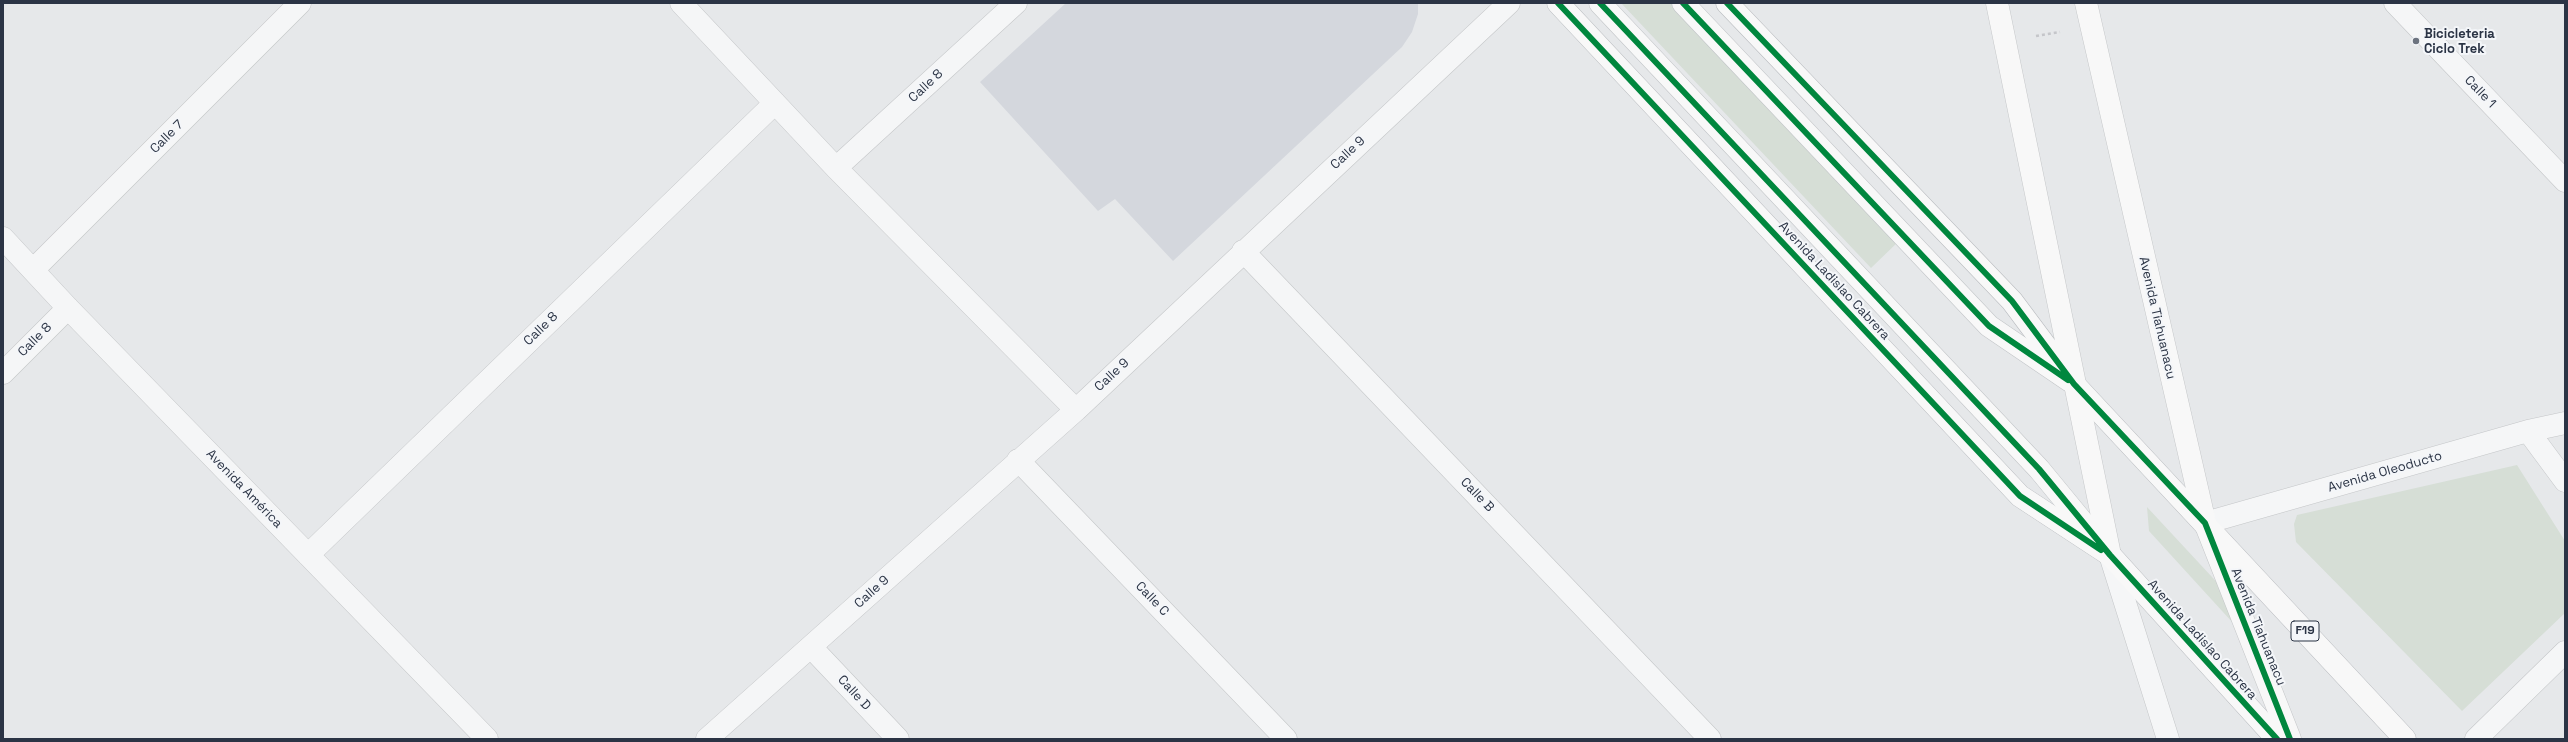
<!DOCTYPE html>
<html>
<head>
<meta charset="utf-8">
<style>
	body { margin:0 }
	#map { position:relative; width:2568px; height:742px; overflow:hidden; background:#e6e8ea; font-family:"Space Grotesk",sans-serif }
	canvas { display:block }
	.frame { position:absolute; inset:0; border:4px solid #2b3445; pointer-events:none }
</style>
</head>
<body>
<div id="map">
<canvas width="2568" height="742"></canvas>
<div class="frame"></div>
</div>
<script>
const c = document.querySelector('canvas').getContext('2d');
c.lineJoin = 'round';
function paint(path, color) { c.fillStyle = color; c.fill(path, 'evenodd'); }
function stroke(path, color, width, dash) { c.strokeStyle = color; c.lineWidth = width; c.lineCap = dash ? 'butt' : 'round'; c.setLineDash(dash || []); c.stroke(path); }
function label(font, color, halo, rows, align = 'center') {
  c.font = font + ' "Space Grotesk",sans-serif'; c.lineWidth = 4; c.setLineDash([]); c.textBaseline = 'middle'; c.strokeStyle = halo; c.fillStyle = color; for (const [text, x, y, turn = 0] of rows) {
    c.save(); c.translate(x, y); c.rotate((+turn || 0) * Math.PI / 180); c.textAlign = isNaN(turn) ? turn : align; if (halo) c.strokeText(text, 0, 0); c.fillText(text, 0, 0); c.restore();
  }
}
paint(new Path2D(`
	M1066 3H1418V14L1412 32 1402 47 1173 261 1115 199 1098 211 980 82Z`), '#d4d7dd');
paint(new Path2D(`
	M1621 3H1674L1899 241 1871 268Z
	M2517 465 2565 541V613L2462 711 2296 542 2294 524 2297 515Z
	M2147 507 2225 591 2233 623 2149 531Z`), '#d6ded6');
const minor = new Path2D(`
	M681 3 836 168 1076 410
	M2395 3 2565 181
	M836 168 1016 3
	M3 238 68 308 487 739
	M1243 251 1710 739
	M33 270 300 3
	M3 373 68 308
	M1018 460 1286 739
	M308 555 775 103
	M2110 555 2168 739
	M811 647 898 739
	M707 739 1076 410 1509 3`);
const tertiary = new Path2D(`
	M2528 431 2565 481
	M2205 523 2528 431 2565 423
	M2476 739 2565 652`);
const secondary = new Path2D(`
	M1997 3 2110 555
	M2086 3 2205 523 2290 739`);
const primary = new Path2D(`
	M1600 3 2039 469 2104 548
	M1683 3 1989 326 2070 381`);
const trunk = new Path2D(`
	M1558 3 2020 496 2110 555 2277 739
	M1727 3 2012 301 2074 384 2405 739`);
stroke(minor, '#c4c6c8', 23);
stroke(tertiary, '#c4c6c8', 23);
stroke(secondary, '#c4c6c8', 23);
stroke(primary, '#c2c5c8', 23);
stroke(trunk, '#b8bbbf', 23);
stroke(new Path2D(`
	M2036 36 2060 32`), '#c5c6ca', 2.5, [3, 3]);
stroke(minor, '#f5f6f7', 22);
stroke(tertiary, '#f5f6f7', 22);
stroke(secondary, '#f8f8f8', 22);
stroke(primary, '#f8f8f8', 22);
stroke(trunk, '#f8f8f8', 22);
stroke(new Path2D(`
	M1558 3 2020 496 2101 550
	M1600 3 2039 469 2110 555 2277 739
	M1683 3 1989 326 2068 380
	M1727 3 2012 301 2074 384 2205 523 2290 739`), '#00873e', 6);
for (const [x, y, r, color] of [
	[2416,41,4,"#6c737f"]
]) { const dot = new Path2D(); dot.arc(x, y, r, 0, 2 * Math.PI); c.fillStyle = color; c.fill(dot); stroke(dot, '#f4f6f9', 1.5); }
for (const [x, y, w] of [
	[2305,631,28]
]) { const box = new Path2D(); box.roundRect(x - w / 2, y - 10, w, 20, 3); c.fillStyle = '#f4f6f9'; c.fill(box); stroke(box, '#2b3445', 1); }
label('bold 12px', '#2b3445', null, [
	["F19",2305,631]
]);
label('bold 13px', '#2b3445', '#f4f6f9', [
	["Bicicleteria",2424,34],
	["Ciclo Trek",2424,49]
], 'left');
label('13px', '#2b3445', '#f4f6f9', [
	["Calle 8",926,86,-43],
	["Calle 1",2480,92,46],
	["Calle 7",167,137,-45],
	["Calle 9",1348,153,-43],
	["Avenida Ladislao Cabrera",1834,281,47],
	["Avenida Tiahuanacu",2157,318,77],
	["Calle 8",541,329,-44],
	["Calle 8",35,340,-45],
	["Calle 9",1112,375,-43],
	["Avenida Oleoducto",2385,472,-16],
	["Avenida América",244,489,46],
	["Calle B",1477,495,46],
	["Calle 9",872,592,-42],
	["Calle C",1152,599,46],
	["Avenida Tiahuanacu",2258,627,68],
	["Avenida Ladislao Cabrera",2202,640,48],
	["Calle D",854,693,47]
]);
</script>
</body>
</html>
